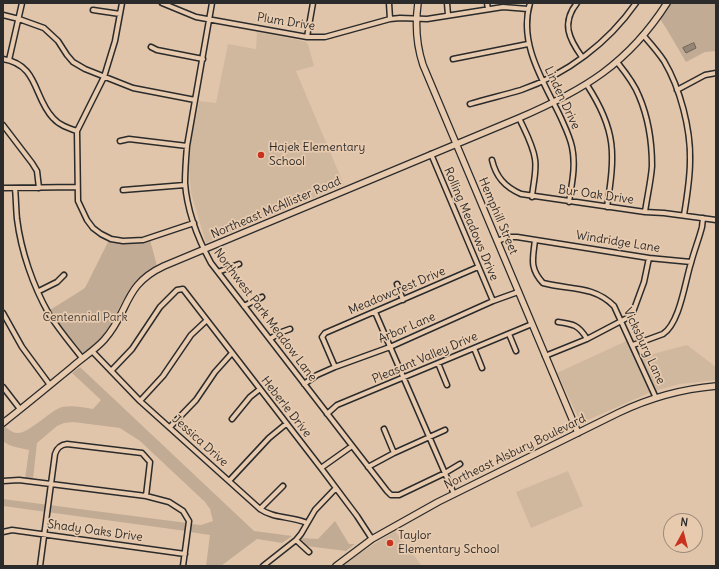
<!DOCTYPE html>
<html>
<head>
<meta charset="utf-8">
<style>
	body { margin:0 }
	#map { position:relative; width:719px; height:569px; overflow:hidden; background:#e0c5aa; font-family:Delius,sans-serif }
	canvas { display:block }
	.frame { position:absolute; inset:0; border:4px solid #2b2b2b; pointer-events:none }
	.north { position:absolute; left:663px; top:513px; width:40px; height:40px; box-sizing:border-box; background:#e8cbaf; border:1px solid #9c8b7a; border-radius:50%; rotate:7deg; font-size:11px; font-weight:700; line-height:16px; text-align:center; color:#2b2b2b }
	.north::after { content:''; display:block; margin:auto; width:14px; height:18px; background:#c8321e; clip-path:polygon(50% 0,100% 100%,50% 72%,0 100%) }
</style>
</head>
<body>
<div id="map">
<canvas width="719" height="569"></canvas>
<div class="frame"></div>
<div class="north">N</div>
</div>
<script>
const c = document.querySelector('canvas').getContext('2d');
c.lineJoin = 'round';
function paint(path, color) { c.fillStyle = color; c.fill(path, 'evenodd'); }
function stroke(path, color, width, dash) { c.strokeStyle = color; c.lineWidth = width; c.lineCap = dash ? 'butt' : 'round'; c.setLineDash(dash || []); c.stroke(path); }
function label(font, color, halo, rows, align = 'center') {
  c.font = font + ' Delius,sans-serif'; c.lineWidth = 3.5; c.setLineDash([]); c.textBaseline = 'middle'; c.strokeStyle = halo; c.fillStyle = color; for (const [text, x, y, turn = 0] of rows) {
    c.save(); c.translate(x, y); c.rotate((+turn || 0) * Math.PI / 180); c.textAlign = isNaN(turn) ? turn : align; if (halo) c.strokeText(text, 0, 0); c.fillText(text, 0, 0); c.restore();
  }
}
paint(new Path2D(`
	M257 32 304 41 308 44 314 66 296 71 344 185 206 243 191 193 189 170 191 140 199 101 216 103 228 44 256 49Z
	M633 338 641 357 687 345 716 367V380L680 384 651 392 581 423 557 373Z
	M568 471 583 506 531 528 516 492Z
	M395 531 422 566H342L357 555Z`), '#d0b89f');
paint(new Path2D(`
	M670 3H716V51L705 52 686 62 666 28 660 19Z
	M109 240C123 243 136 244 150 240L157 266C134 280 128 291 116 314 113 320 110 328 106 333 99 341 91 347 83 354L65 333 50 310 85 288Z
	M80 367 254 531 292 536 282 543 257 539 221 566H206L210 535 190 532 191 524 201 525 213 521 210 509 205 502 140 441 120 428 73 422 64 423 57 426 37 443 33 479H25L29 450C20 448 10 447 3 441V425C7 428 11 432 16 433 28 435 49 411 62 407 72 405 83 407 93 409L101 400 72 373Z
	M3 499 187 523 186 531 3 506Z
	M335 521 349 544H355L346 551 306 546 300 539V538L318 539Z`), '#c2ab94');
const water = new Path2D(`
	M694 43 696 48 686 53 683 48Z`);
paint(water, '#968676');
stroke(water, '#6b6258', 1);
const street = new Path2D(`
	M122 3 115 41 104 77 77 131 78 201 87 220 93 228 101 234 111 239 123 241 143 240 194 223
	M162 3 196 17 307 37H325L390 19 400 18 427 19 503 7 528 9
	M212 3 187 146C186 158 185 171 185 183 187 211 198 239 211 263L387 491 391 495H399L445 473 460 464
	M389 3 390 19
	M447 3 448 15
	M487 3 488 9
	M530 3C518 44 544 82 561 118 565 127 570 137 572 147 576 165 572 183 569 202
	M577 3C561 23 569 39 582 57
	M93 10 120 14
	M3 15 19 19 44 28 58 41 67 55 73 62 85 69 133 88 195 100
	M643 35C650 43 658 52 664 61 680 88 691 129 690 161 690 179 687 197 684 215
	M307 37 313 3
	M151 47 157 50 203 59
	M3 59C39 65 33 97 53 118 59 125 68 128 77 131
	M453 59 528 44
	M9 60 22 3
	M617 62C625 72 634 83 639 96 648 117 652 142 652 166 651 181 647 197 645 212
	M587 85C617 131 615 154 607 207
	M677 90 705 75 716 73
	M470 104C487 99 504 95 521 90 567 74 608 43 636 3
	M519 118C525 131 533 145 535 159 537 171 533 184 532 197
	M3 125 32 163 37 171 39 188
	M120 141 129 139 187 146
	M431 154 493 301
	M492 160C496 177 505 187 521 194L645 212 664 213 716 220
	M3 188 77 187
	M15 188C16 198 16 209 17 219 21 251 33 286 49 314 59 330 71 344 82 358
	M123 190 185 185
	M535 240C533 258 529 268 543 283 569 290 593 285 614 306L656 398
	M497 241 508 237H517L649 258 691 262
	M218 272 239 264
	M397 284 403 300
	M39 291 57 282 64 275
	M244 306 262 297
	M375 312 454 494
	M3 313 22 347 50 385
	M558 322C573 324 579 325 587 339
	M509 334 516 351
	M270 339 279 333 290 329
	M633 345 663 334C680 323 685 281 691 263 694 251 699 239 702 227L703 218
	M474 348 482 368
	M92 351 140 401 260 509C274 519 292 516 307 523
	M545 356 587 339 627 318 633 312 644 282 649 258
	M438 363 447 385
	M335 367 323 339 322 337 325 333 478 267
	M111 371 132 349 160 307 177 290 183 289 321 468 357 516 372 539
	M304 384 317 375 335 367 390 347 493 301 518 292
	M3 387 20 409
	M140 401 163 376 191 335 207 320
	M327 414 337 405 532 324
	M232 419 250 397 260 389
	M170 427 196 400 215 372 232 353
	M384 429 394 453
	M368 467 394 453 445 430
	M321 468 352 446
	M3 481 19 480 146 496 169 502 183 511 189 521 183 566
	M229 481 269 438 286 424
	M260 509 283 486
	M3 532 12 530 185 554
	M296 540 309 552
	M40 566 55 454C57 448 60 445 67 444L142 453 150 462 146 496
	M263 566 296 540 301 534 315 510 336 488`);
const secondary = new Path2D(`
	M418 3C415 25 416 44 423 65L578 433
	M3 423C26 405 49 386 72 367 82 358 95 350 104 340 130 311 123 285 164 266L519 118C584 90 628 64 667 3
	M336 566 372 539 438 502 618 413C649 398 682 389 716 386`);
stroke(street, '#2b2b2b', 7);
stroke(secondary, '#2b2b2b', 8);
stroke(street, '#e8cbaf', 4);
stroke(secondary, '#e8cbaf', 5.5);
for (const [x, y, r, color] of [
	[261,155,4,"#c8321e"],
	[390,543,4,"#c8321e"]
]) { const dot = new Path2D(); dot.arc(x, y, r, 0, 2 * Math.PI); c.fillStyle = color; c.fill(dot); stroke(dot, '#e8cbaf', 1.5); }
label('12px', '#2b2b2b', '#e8cbaf', [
	["Plum Drive",286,22,9],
	["Linden Drive",562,98,65],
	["Bur Oak Drive",596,195,8],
	["Northeast McAllister Road",276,208,-23],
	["Hemphill Street",498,216,67],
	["Rolling Meadows Drive",471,224,67],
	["Windridge Lane",618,242,9],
	["Meadowcrest Drive",397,291,-23],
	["Northwest Park Meadow Lane",265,315,53],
	["Arbor Lane",407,328,-23],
	["Vicksburg Lane",644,346,65],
	["Pleasant Valley Drive",425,358,-23],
	["Heberle Drive",286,407,52],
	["Jessica Drive",200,441,42],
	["Northeast Alsbury Boulevard",515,452,-26],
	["Shady Oaks Drive",95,531,8]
]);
label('12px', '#2b2b2b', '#e8cbaf', [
	["Hajek Elementary",269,148],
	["School",269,162],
	["Taylor",398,536],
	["Elementary School",398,550]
], 'left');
label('12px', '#423e3b', '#e8cbaf', [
	["Centennial Park",85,318]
]);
</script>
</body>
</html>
